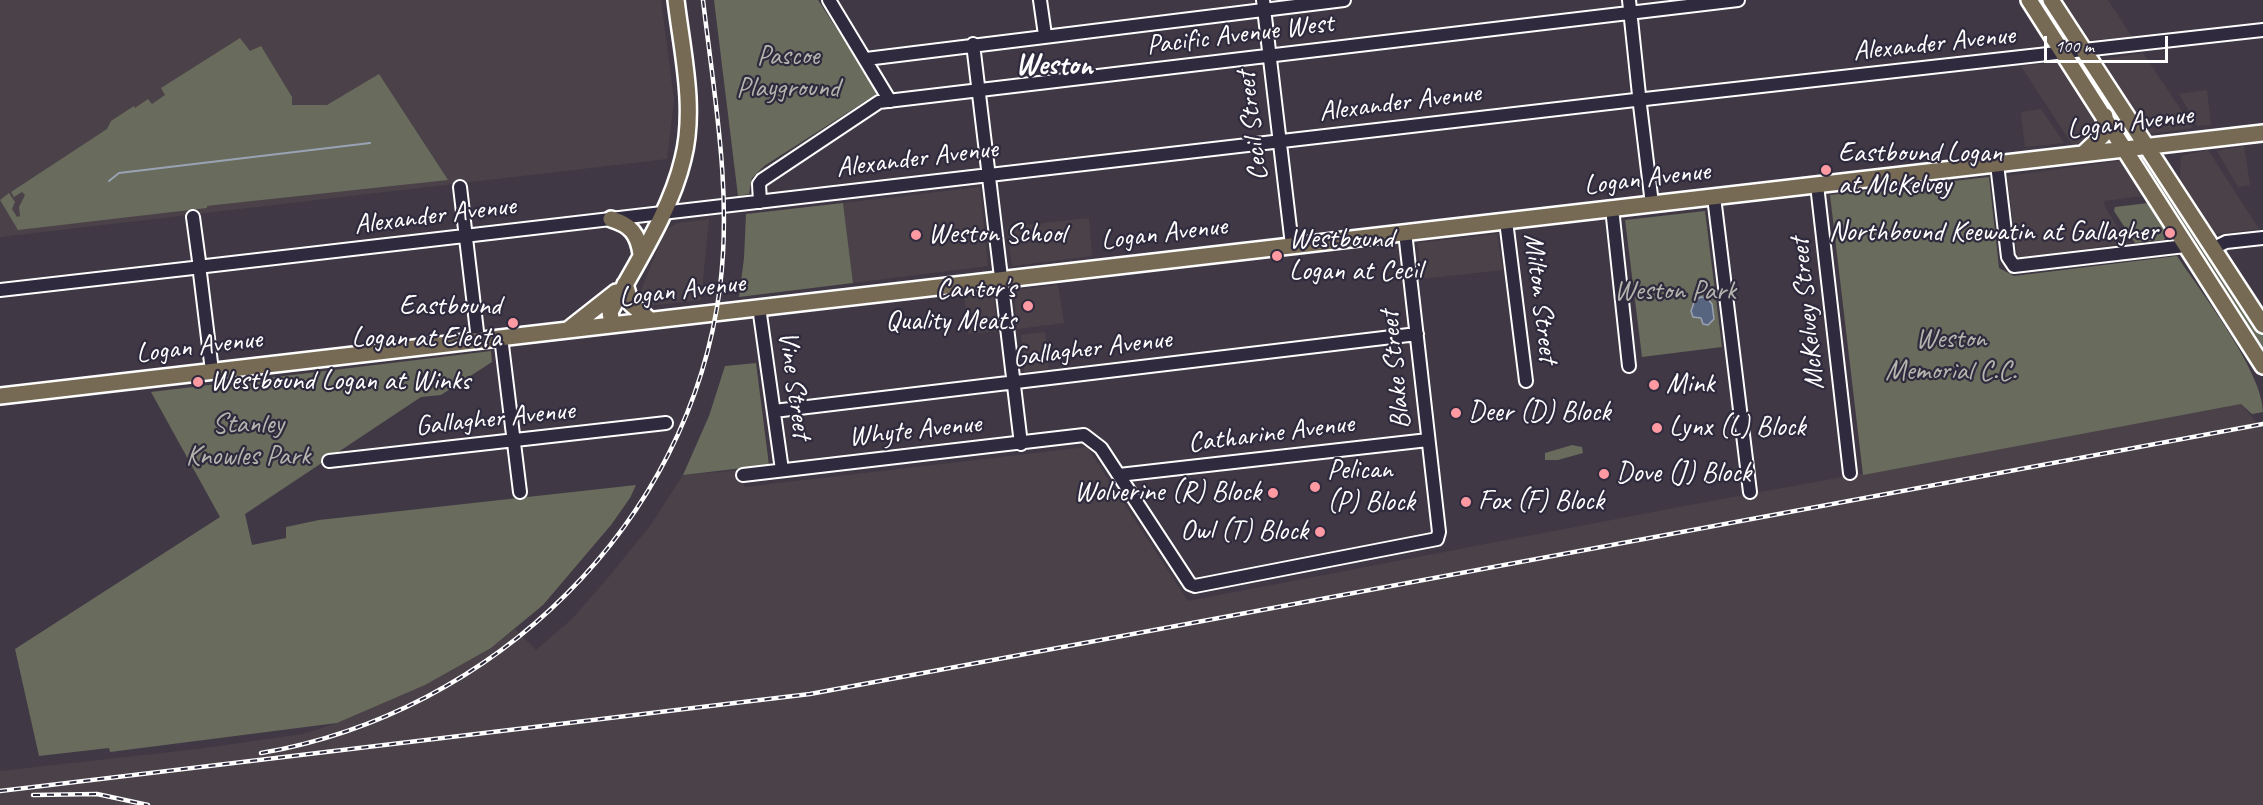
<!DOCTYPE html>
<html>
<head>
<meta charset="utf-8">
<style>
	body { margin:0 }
	#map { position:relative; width:2263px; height:805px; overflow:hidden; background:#403844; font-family:Caveat,sans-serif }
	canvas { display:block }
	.scale { position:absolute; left:2044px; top:36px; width:124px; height:27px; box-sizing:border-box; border:3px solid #fff; border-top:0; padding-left:8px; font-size:18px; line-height:21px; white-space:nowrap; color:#fff; -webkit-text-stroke:4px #2f2a3d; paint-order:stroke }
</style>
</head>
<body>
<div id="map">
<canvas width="2263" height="805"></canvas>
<div class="scale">100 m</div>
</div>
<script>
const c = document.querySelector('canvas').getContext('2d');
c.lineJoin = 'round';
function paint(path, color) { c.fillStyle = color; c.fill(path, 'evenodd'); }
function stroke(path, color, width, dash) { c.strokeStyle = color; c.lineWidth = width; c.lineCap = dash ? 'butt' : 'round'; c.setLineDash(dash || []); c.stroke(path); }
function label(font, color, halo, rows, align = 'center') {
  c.font = font + ' Caveat,sans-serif'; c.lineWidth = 4.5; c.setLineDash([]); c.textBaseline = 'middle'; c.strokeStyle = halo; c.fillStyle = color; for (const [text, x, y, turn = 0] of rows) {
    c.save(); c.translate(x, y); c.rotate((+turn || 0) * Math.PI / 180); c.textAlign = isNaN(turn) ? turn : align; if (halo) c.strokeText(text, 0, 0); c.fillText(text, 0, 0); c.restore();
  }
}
paint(new Path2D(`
	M0 0H661L674 100 667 159 0 237Z
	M2063 0H2108L2132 37 2089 40Z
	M2143 53 2193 128 2150 134 2104 63 2106 59Z
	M2058 62 2097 123 2093 136 2073 146 2021 66Z
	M2207 90 2211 125 2197 126 2179 94Z
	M2041 109 2064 143 2025 147 2021 112Z
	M2244 146 2250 185 2238 187 2217 151Z
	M2208 150 2259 229 2215 234 2180 179 2181 156Z
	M2119 161 2125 164 2143 196 2104 201 2105 207 2127 243 2018 258 2007 176Z
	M980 187 988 266 853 283 843 203Z
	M1089 218 1092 256 1012 266 1007 227Z
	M709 219 701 300 647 306 641 301 640 293 665 230 678 223Z
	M1497 234 1503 270 1421 279 1418 243Z
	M1058 285 1064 323 1017 329 1014 290Z
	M989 293 994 296 997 331 968 334 964 296Z
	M1045 332 1049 369 1024 372 1021 335Z
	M2241 404 2263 430V805H0V771L198 749 303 734 337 723 425 685 491 648 515 629 536 650 572 619 607 579 650 526 683 475 742 470 744 487 1087 447 1188 601 1690 505Z`), '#4b4249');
paint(new Path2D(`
	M714 0H818L878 93 764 166 752 178 749 194 738 196Z
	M240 38 250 51 261 46 292 97V105H327L379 74 448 180 215 205 207 206V208L18 230 0 200 9 193 15 202 12 209 17 217 20 216 19 207 25 195 22 192 14 197 11 192 107 129 111 121 134 106 135 108 148 99 152 104 165 95 161 88Z
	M2146 164 2221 270 2263 335V358L2144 167Z
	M1989 177 1999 268 2014 276 2177 256C2201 292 2263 372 2263 412L2252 414 2241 404 1863 475 1830 195Z
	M843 203 853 283 739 297 744 258 746 214Z
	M2148 203 2167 233 2164 240 2135 243 2114 211 2115 207Z
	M1705 211 1722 347 1642 357 1625 220Z
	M491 351 492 362 441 395 421 397 245 514 252 545 286 538V527L319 520 636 485 630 498 611 525 543 605 491 648 425 685 337 723 110 752 109 748 39 756 15 649 220 517 151 392Z
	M756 363 769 465 683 475 709 416 725 366Z
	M1572 445 1582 447 1583 453 1558 460H1545V453Z`), '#696b5d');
const water = new Path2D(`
	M1701 297 1707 298 1712 304 1714 319 1708 325 1703 324 1701 318 1693 317 1691 311 1695 300Z`);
paint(water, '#576581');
stroke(water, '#9aa3b3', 1.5);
stroke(new Path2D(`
	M109 181 119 173 370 143`), '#9aa3b3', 2);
const minor = new Path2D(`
	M829 0 890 101
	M1040 0 1045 35
	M1263 0 1292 245
	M1629 0 1639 95
	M973 44 1021 444
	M866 59 1344 0
	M1645 99 2263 30
	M1640 105 1652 204
	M1997 164 2008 257 2014 266 2185 246
	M1817 185 1850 473
	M460 187 478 340
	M1714 197 1750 492
	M760 202 759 184 762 180 879 102 1738 0
	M1612 208 1629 366
	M193 217 199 261
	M1506 221 1526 381
	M2214 248 2226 242 2263 238
	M206 266 1635 100
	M200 273 212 371
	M0 290 193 268
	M759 307 782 470
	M501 337 520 492
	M774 411 1417 334
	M329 461 666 423
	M743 475 1084 435 1101 448 1190 584 1195 586 1437 539 1439 532 1405 232
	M1119 475 1428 440`);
const major = new Path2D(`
	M2029 0 2263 366
	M2051 0 2263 325
	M2084 153 2103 135 2105 116
	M611 219C631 225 638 234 641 254
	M625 284 631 304 650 320
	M612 324 610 312C635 265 671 211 683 159 696 108 682 51 676 0
	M569 329 616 292
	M0 396 2263 133`);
stroke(minor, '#fff', 16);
stroke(major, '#fff', 20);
stroke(minor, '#2f2a3d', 12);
stroke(major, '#766a54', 15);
const rail = new Path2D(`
	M261 753C494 713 690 524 720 287 732 191 714 95 703 0
	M0 791 810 694 2263 424
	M33 795 97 794 148 805`);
stroke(rail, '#fff', 4.5);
stroke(rail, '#2f2a3d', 2, [7]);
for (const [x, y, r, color] of [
	[1826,170,6,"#ff9aa2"],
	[2170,233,6,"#ff9aa2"],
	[916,235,6,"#ff9aa2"],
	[1277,256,6,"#ff9aa2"],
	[1028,306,6,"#ff9aa2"],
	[513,323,6,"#ff9aa2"],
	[198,382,6,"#ff9aa2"],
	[1654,385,6,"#ff9aa2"],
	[1456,413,6,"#ff9aa2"],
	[1657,428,6,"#ff9aa2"],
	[1604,474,6,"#ff9aa2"],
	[1315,487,6,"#ff9aa2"],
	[1273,493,6,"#ff9aa2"],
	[1466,502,6,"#ff9aa2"],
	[1320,532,6,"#ff9aa2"]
]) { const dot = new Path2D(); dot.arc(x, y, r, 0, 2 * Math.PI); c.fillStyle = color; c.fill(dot); stroke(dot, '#2f2a3d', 2); }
label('28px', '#fff', '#2f2a3d', [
	["Pacific Avenue West",1240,35,-7],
	["Alexander Avenue",1934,44,-6],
	["Alexander Avenue",1400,103,-7],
	["Logan Avenue",2130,123,-7],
	["Cecil Street",1253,126,-97],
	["Alexander Avenue",917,159,-7],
	["Logan Avenue",1647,179,-7],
	["Alexander Avenue",435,216,-7],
	["Logan Avenue",1164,234,-7],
	["Logan Avenue",682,291,-7],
	["Milton Street",1540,298,83],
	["McKelvey Street",1808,314,-96],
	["Logan Avenue",199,347,-7],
	["Gallagher Avenue",1092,349,-7],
	["Blake Street",1396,370,-96],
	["Vine Street",794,385,82],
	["Gallagher Avenue",495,419,-6],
	["Whyte Avenue",915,431,-6],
	["Catharine Avenue",1271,434,-7]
]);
label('28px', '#b4b5ae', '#2f2a3d', [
	["Pascoe",788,57],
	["Playground",788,89],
	["Weston Park",1675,292],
	["Weston",1951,340],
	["Memorial C.C.",1951,372],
	["Stanley",248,425],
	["Knowles Park",248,457]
]);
label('28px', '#fff', '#2f2a3d', [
	["Eastbound Logan",1838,154],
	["at McKelvey",1838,186],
	["Northbound Keewatin at Gallagher",2158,233,"right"],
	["Weston School",928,235],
	["Westbound",1289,240],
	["Logan at Cecil",1289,272],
	["Cantor's",1016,290,"right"],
	["Quality Meats",1016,322,"right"],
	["Eastbound",501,307,"right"],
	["Logan at Electa",501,339,"right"],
	["Westbound Logan at Winks",210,382],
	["Mink",1666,385],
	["Deer (D) Block",1468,413],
	["Lynx (L) Block",1669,428],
	["Pelican",1327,471],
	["(P) Block",1327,503],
	["Dove (J) Block",1616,474],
	["Wolverine (R) Block",1261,493,"right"],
	["Fox (F) Block",1478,502],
	["Owl (T) Block",1308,532,"right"]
], 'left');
label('bold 30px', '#fff', '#2f2a3d', [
	["Weston",1054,66]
]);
</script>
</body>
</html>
